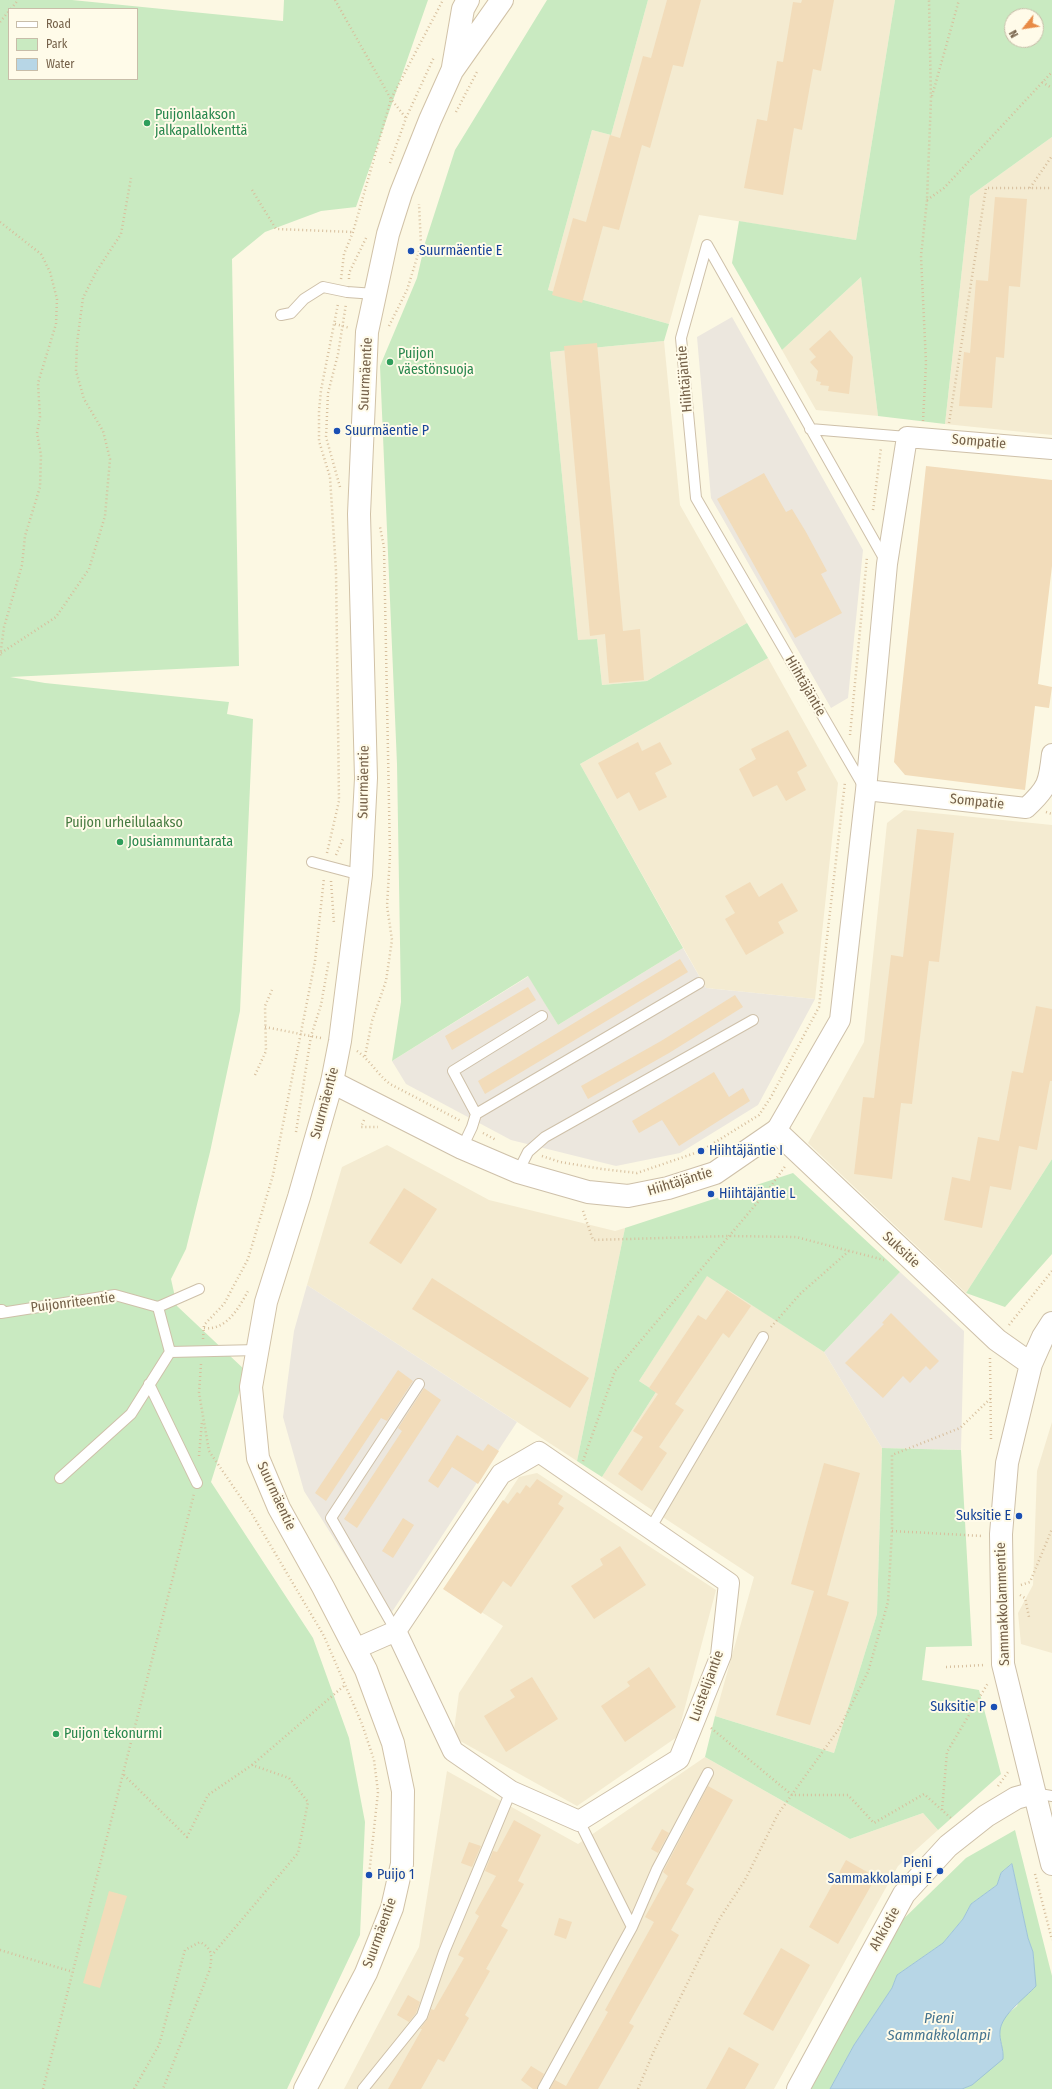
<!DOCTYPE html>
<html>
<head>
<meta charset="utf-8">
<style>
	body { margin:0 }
	#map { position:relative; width:1052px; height:2089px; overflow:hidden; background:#fcf8e3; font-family:"Fira Sans Condensed",sans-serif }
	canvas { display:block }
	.legend { position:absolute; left:8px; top:8px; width:130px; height:72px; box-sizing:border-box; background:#fffbe9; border:1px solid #c8bda9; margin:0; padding:5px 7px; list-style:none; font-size:12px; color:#756149 }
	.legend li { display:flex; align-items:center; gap:8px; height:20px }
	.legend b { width:20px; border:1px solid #c8bda9 }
	.north { position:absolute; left:1004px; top:8px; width:40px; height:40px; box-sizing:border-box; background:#fffbe9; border:1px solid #c8bda9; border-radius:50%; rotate:240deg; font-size:11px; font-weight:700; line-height:16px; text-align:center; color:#756149 }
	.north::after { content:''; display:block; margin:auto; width:14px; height:18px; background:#e88b46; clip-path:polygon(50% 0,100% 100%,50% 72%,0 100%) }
</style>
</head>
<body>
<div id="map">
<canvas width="1052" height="2089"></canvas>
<ul class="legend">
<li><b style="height:5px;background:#fff"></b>Road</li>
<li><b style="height:11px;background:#c9eac1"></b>Park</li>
<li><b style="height:11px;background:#b7d6e6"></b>Water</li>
</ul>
<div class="north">N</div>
</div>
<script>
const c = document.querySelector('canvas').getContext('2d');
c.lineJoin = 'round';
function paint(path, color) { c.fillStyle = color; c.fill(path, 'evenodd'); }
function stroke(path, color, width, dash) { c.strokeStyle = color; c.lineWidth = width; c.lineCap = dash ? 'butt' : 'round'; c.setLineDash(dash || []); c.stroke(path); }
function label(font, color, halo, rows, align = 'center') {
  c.font = font + ' "Fira Sans Condensed",sans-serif'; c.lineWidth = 4; c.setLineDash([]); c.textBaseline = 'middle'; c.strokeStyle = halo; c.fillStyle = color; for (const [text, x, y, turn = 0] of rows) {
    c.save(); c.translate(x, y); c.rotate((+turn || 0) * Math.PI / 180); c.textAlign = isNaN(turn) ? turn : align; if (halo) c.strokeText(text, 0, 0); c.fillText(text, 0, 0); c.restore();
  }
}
paint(new Path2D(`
	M648 0H895L856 240 699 215 669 324 548 290 592 130 611 135Z
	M1052 137V435L945 424 970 196Z
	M861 277 878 416 816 410 782 350Z
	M664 341 680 505 747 623 647 681 602 685 597 639 578 641 550 352Z
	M768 658 838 783 815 999 706 988 580 764Z
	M904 810 1052 825V1159L966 1293 808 1143 864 1042 887 823Z
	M387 1145 489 1200 615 1231 625 1228 577 1461 307 1285 342 1167Z
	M707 1275 824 1352 882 1448 877 1614 834 1753 715 1716 754 1577 602 1477 656 1392 639 1381Z
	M1052 1422V1653L1021 1644 1018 1613 1033 1585 1037 1471Z
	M537 1473 716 1590 677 1737 577 1806 453 1737 459 1693 503 1626 446 1589 519 1477Z
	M705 1757 850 1839 923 1813 938 1830 898 1866 774 2089H344L419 1947 447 1771 578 1844Z`), '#f4ebd1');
paint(new Path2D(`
	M732 317 863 550 848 698 831 708 711 498 697 337Z
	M683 948 706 988 815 999 758 1105 680 1153 616 1166 511 1140 406 1084 392 1061 529 976 558 1025Z
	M900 1272 964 1331 961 1450 882 1448 824 1352Z
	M307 1285 517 1422 386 1621 304 1491 283 1417 294 1331Z`), '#ece7de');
paint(new Path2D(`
	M0 0H72L283 21 284 0H428L356 207 321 211 265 232 232 259 239 666 10 677 45 683 229 702 227 714 253 719 240 1011 210 1152 186 1249 171 1279 177 1306 246 1371 211 1482 313 1638 349 1738 365 1822 360 1935 287 2089H0ZM9 9H137V79H9Z
	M547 0H648L611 135 592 130 548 290 669 324 664 341 550 352 578 640 597 639 602 685 647 681 747 623 768 658 580 764 683 948 558 1025 528 976 392 1061 401 1002 397 764 380 366 417 278 425 243 455 150Z
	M895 0H1052V137L970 196 945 424 878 416 861 277 782 350 732 263 739 221 856 240ZM1012 16H1036V40H1012Z
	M1052 1159V1254L1005 1307 966 1293Z
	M793 1173 900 1272 824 1352 707 1276 639 1381 656 1392 602 1477 577 1461 625 1228Z
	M882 1448 961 1450 972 1646 926 1647 922 1680 979 1690 1001 1774 938 1830 923 1813 850 1839 705 1757 715 1716 834 1753 877 1614Z
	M1015 1830 1052 1976V2089H962L972 2085 1003 2053 999 2032 1003 2018 1017 2006 1034 1965 1033 1952 1028 1938 1012 1864 1001 1873 997 1885 971 1904 963 1919 943 1943 897 1975 892 1988 854 2045 830 2089H805L889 1933 966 1858Z`), '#c9eac1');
const water = new Path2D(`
	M1012 1864 1028 1938 1033 1952 1036 1986C1025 1998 1001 2015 1000 2031 999 2040 1004 2049 1003 2059L972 2085 962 2089H830L854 2045 892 1988 897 1975 943 1943 963 1919 971 1904 997 1885 1001 1873Z`);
paint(water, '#b7d6e6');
stroke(water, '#9dc3d8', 1);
paint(new Path2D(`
	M667 0H701L683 67 673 65 650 148 642 145 619 230 603 226 582 303 552 295 573 218 586 222 610 135 620 138 643 56 651 58Z
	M802 0H834L821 71 813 69 802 130 794 128 783 195 744 188 757 119 767 121 777 61 783 62 793 2 801 3Z
	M995 197 1027 199 1020 287 1009 286 1004 358 996 357 992 408 959 406 964 352 970 353 976 280 988 281Z
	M830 330 853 357 849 394 828 391 829 386 820 385 821 382 816 381 818 371 810 362 816 357 809 349Z
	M597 343 623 631 640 629 644 680 609 683 605 634 590 636 564 346Z
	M926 466 1052 480V566L1038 684 1052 687 1049 708 1035 706 1025 790 905 775 894 762Z
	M764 473 786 512 792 509 806 532 827 571 821 574 842 613 795 638 717 499Z
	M788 730 807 766 797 772 806 790 786 801 777 785 753 797 739 769 756 759 751 749Z
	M638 742 642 751 660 742 672 764 655 773 667 797 639 811 629 792 617 799 598 763Z
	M917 829 954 833 939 962 929 961 912 1104 901 1103 892 1179 854 1174 863 1097 874 1098 891 955 903 957Z
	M750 882 759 897 782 883 798 911 778 922 784 933 746 955 725 919 735 913 725 896Z
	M680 959 688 972 485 1094 478 1081Z
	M528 987 536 1000 452 1050 445 1036Z
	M735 995 743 1007 669 1053 588 1099 581 1086 661 1041Z
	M1036 1006 1052 1009V1081H1050L1037 1150 1019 1146 1011 1190 990 1186 982 1228 944 1220 952 1177 970 1181 978 1137 999 1141 1012 1071 1023 1073Z
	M714 1072 729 1097 743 1088 750 1101 679 1146 662 1120 639 1133 632 1121Z
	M404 1188 437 1209 401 1264 369 1243Z
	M432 1278 589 1378 570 1408 412 1309Z
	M727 1290 751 1306 729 1338 723 1333 675 1404 684 1410 659 1447 667 1453 642 1491 618 1474 643 1437 633 1431 658 1394 649 1388 698 1315 706 1320Z
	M891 1313 939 1361 930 1370 926 1366 910 1383 903 1376 883 1398 845 1363 884 1324 882 1323Z
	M398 1370 413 1381 387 1421 381 1418 326 1501 315 1493Z
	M424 1388 441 1400 357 1528 344 1519 402 1431 398 1428Z
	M457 1435 483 1451 488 1444 499 1451 478 1484 452 1467 438 1488 428 1481Z
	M824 1463 860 1473 827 1595 849 1602 810 1725 776 1715 814 1591 791 1584Z
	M537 1479 563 1496 558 1504 564 1508 511 1587 503 1581 481 1614 443 1589 503 1500 508 1504 517 1492 520 1494 526 1485 530 1488Z
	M403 1518 414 1525 393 1558 382 1551Z
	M620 1546 646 1585 594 1619 571 1586 603 1565 600 1559Z
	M649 1667 676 1707 625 1742 601 1706 630 1686 627 1682Z
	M532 1677 558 1719 506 1752 484 1716 515 1697 510 1690Z
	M708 1786 733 1800 686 1884 694 1889 671 1930 679 1935 629 2023 634 2026 598 2089H550L555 2080 566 2086 608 2012 605 2010 654 1922 645 1917 668 1876 663 1872Z
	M514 1820 541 1835 518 1881 524 1884 501 1926 508 1930 486 1969 490 1971 465 2015 469 2018 444 2062 438 2059 421 2089H388L422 2029H420L428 2018 431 2009 434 2010 464 1958 458 1955 479 1916 475 1913 496 1876 485 1871 493 1851 497 1852Z
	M662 1829 669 1833 658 1853 651 1849Z
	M469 1842 481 1846 472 1867 461 1863Z
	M846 1860 876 1877 838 1944 809 1927Z
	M109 1891 127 1896 100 1988 83 1983Z
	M559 1918 572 1922 566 1939 554 1935Z
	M781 1948 810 1965 773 2031 743 2014Z
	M408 1995 420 2002 416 2013 409 2022 397 2015Z
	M729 2047 759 2064 745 2089H706Z
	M531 2066 544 2074 537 2089H533L521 2080Z`), '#f2dcba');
const service = new Path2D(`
	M707 245 681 338 696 498 864 787
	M707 245 885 560
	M281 315 291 313 304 299 323 287 347 292 375 294
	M810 429 907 437
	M312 862 361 875
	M476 1114 453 1071 542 1016
	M462 1148 472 1127 476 1114 699 983
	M518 1172 528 1152 545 1137 753 1020
	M158 1307 199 1289
	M0 1310H2L1 1313 115 1295 158 1307 170 1352 258 1350
	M149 1384 197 1483
	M60 1478 131 1414 170 1352
	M650 1529 763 1337
	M396 1631 331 1518 419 1384
	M1034 1793 1052 1796
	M632 1927 657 1869 708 1773
	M363 2089 422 2016 444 1952 511 1791
	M543 2089 632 1927 579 1821`);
const minor = new Path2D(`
	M866 790 1026 808C1048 788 1049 782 1052 754
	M776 1131 840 1020 866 790 887 564 907 437 1052 449
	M355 1649 396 1631 453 1751 511 1791 579 1821 679 1759 721 1655 729 1583 539 1452 501 1474 396 1631`);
const tertiary = new Path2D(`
	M332 1082 462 1148 518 1172 588 1192 628 1196 668 1188 715 1173 776 1131 997 1340 1031 1364
	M1052 1323 1043 1337 1031 1364 1007 1463 1001 1534 1003 1664 1052 1864
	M798 2089 904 1894 948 1846 986 1816 1016 1798 1034 1793`);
const secondary = new Path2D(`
	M453 67 463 9 468 0
	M305 2089 366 1973 392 1908 402 1864 403 1791 393 1743 366 1670 323 1587 279 1508 258 1458 251 1387 266 1302 299 1197 332 1082 340 1041 361 875 366 778 359 514 367 332 388 234 401 193 430 120 452 71 502 0`);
stroke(service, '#cec0a9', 12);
stroke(minor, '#cec0a9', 22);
stroke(tertiary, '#cec0a9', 24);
stroke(secondary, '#d1c2a7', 24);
stroke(new Path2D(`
	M335 0 391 99 406 118
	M11 9 18 0
	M0 22 9 11
	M1042 82 1052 88
	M932 96 959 0
	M456 112 478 70
	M390 163 406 118 434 57
	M1030 188 1052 156
	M252 190 276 229 353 232
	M927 200 944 188 1052 72
	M0 222 41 254 50 272 57 299 56 324 38 383 40 417 37 433 41 455 40 487 25 536 22 565 4 627 0 657
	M341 279 344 254 353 232 391 99 443 0
	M349 279V273L367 236
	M335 324 350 328
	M389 326 407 290 421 245 419 204
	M923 421 926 363 921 256 927 200 931 99 929 0
	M949 423 986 188H1052
	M340 487 326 437 328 393 338 354 346 304
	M873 510 881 448
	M1 653 56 617 89 569 105 516 110 459 103 431 84 399 76 371 77 343 83 298 96 272 121 234 131 178
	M850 735 867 557
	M1046 812 1052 814
	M327 853 339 801 336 571 330 477 319 441V411L321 390 338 304
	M336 855 343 839
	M331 881 334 924
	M265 1027 321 1038
	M357 1051C370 1060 377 1074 390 1084L461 1121
	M365 1056 372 1021 386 981 392 940 387 906 390 856 384 547 380 527
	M255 1075 266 1051 265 1006 272 990
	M364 1120 361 1127H378
	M296 1132 311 1036 321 1005 329 960
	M483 1133 496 1140
	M542 1156 560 1162 602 1169 637 1173 701 1151 759 1115 771 1097 819 1007 845 782
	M583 1211 593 1240 730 1236 796 1237 884 1260
	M1009 1325 1052 1271
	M771 1327 800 1294 849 1251
	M204 1328C226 1331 239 1308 248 1291
	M203 1339 204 1325 224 1304 248 1259 273 1175 315 961 324 878
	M990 1358 991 1441
	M201 1364 199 1393 209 1451 252 1514 324 1636 362 1724 374 1760 378 1792 369 1875
	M199 1456 202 1421
	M583 1461 615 1371 768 1190 786 1165
	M892 1531 983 1536
	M1021 1585 1030 1582 1052 1529
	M1020 1595 1025 1598 1029 1617
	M946 1667 985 1665
	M711 1728 792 1795H848L874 1823 924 1794 952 1819
	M252 1765 345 1685
	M124 1775 187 1837 208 1795 252 1765 289 1778 308 1802 298 1853 212 1955
	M998 1786 1008 1772
	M942 1810 947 1752 988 1683
	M1035 1874 1052 1940
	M0 1950 73 1972
	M43 2089 194 1494
	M134 2089 159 2045 185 1950 200 1942C213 1949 212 1956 210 1969L163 2089
	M638 2089 653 2053 718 1921 745 1880 778 1814 839 1729 868 1672 888 1602 892 1531V1455L960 1428 992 1397`), '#d7bf9d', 2.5, [1, 3]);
stroke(service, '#fff', 10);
stroke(minor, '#fff', 20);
stroke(tertiary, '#fff', 22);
stroke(secondary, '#fff', 22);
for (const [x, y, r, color] of [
	[147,123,4,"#2e9e5b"],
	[411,251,4,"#1a4fb4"],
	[390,362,4,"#2e9e5b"],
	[337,431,4,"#1a4fb4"],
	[120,842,4,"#2e9e5b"],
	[701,1151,4,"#1a4fb4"],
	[711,1194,4,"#1a4fb4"],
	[1019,1516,4,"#1a4fb4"],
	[994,1707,4,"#1a4fb4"],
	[56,1734,4,"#2e9e5b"],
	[940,1871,4,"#1a4fb4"],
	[369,1875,4,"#1a4fb4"]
]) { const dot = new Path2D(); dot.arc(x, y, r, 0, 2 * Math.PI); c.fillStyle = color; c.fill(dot); stroke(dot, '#fffbe9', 1.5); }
label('14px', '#27864d', '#fffbe9', [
	["Puijonlaakson",155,115],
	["jalkapallokenttä",155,131],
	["Puijon",398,354],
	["väestönsuoja",398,370],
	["Jousiammuntarata",128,842],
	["Puijon tekonurmi",64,1734]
], 'left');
label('14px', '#164399', '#fffbe9', [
	["Suurmäentie E",419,251],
	["Suurmäentie P",345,431],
	["Hiihtäjäntie I",709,1151],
	["Hiihtäjäntie L",719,1194],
	["Suksitie E",1011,1516,"right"],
	["Suksitie P",986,1707,"right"],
	["Pieni",932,1863,"right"],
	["Sammakkolampi E",932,1879,"right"],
	["Puijo 1",377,1875]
], 'left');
label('14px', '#756149', '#fffbe9', [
	["Suurmäentie",366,374,-87],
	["Hiihtäjäntie",685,379,-95],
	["Sompatie",979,442,5],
	["Hiihtäjäntie",805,686,60],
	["Suurmäentie",364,782,-89],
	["Sompatie",977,802,6],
	["Suurmäentie",325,1103,-75],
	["Hiihtäjäntie",680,1182,-17],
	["Suksitie",901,1250,43],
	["Puijonriteentie",73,1303,-7],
	["Suurmäentie",276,1496,65],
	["Sammakkolammentie",1003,1604,-92],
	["Luistelijantie",707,1686,-70],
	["Ahkiotie",885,1929,-61],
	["Suurmäentie",380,1933,-70]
]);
label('14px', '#467b41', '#fffbe9', [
	["Puijon urheilulaakso",124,823]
]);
label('italic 15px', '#457490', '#fffbe9', [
	["Pieni",939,2019],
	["Sammakkolampi",939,2036]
]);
</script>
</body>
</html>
